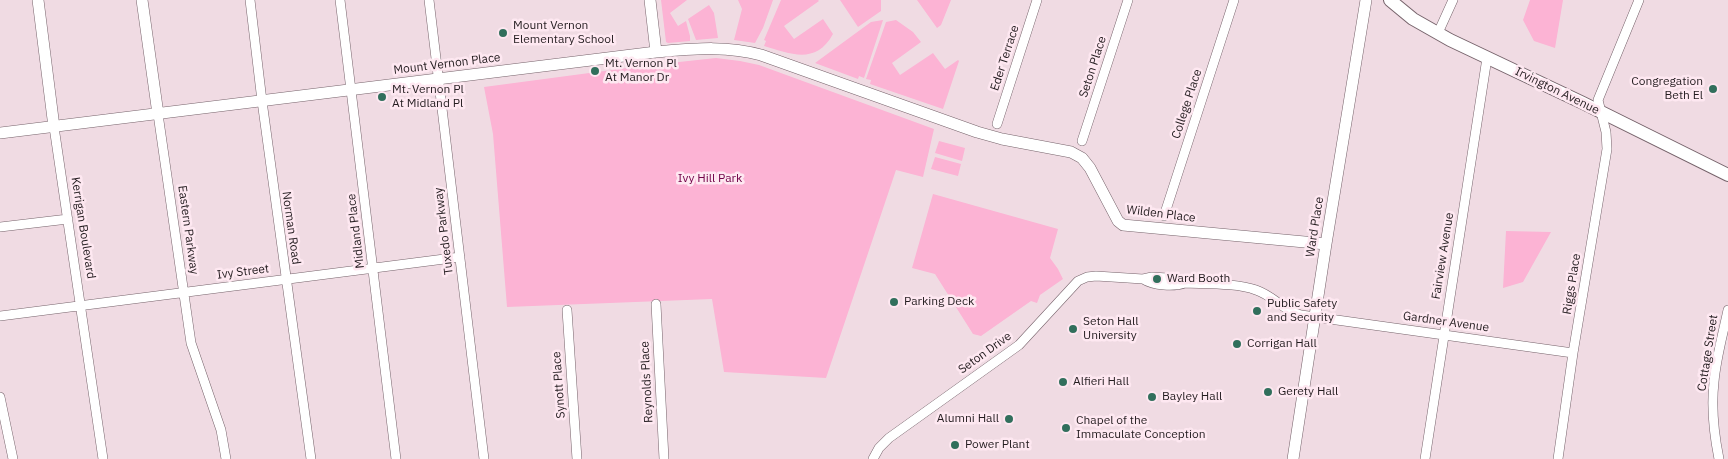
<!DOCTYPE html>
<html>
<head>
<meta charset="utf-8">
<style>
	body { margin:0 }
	canvas { display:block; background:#f0dbe3 }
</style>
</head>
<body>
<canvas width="1728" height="459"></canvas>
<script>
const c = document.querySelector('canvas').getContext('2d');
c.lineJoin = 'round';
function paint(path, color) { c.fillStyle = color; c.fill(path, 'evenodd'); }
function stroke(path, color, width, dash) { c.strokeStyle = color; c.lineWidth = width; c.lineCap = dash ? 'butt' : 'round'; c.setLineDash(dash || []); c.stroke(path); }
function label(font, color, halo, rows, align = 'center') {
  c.font = font + ' "IBM Plex Sans",sans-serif'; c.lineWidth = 5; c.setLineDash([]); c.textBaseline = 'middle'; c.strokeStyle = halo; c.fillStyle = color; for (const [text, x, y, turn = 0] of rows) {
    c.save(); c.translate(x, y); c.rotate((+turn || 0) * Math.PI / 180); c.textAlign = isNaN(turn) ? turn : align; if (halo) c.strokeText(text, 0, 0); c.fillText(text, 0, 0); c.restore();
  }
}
paint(new Path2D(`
	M661 0H687L670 13 678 26 686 21 690 36V41L668 43 666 42Z
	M738 0H773L763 28 755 43 734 40 742 9Z
	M781 0H818L819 1 784 26 794 39 823 19 833 34C816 65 791 54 764 46L766 41 764 40Z
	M840 0H881V11L858 27Z
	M917 0H951L941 25 937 28Z
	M1530 0H1563L1555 48 1534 41 1523 20Z
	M709 5 714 13 718 38 696 40 688 19Z
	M883 20 864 78 859 76 858 79 815 63 871 22Z
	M896 20 913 32 921 42 892 63 900 75 933 53 945 69 958 60 959 61 943 109 870 84 871 80 866 79 886 22Z
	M716 58 740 61 759 65 934 129 923 177 896 170 826 378 724 372 712 299 507 307 493 134 484 87 642 66Z
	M939 141 965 148 962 161 935 153Z
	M935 157 961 164 958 176 931 169Z
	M933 194 1058 229 1050 258 1058 269 1063 279 1040 295 1037 303 1031 301 981 336 973 334 935 274 912 268Z
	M1506 231 1551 232 1523 282 1503 288Z`), '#fcb3d4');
const minor = new Path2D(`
	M250 0 262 101 311 459
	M340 0 396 459
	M429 0 484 459
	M1438 33 1453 0
	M158 114 191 343 221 430 226 459
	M997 124 1037 0
	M54 127 103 459
	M1082 141 1128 0
	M1164 216 1234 0
	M0 227 68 219
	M1143 279C1154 286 1174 287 1185 283 1205 284 1238 283 1256 290 1274 296 1282 310 1301 315L1573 353
	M656 304 664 459
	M567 310 577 459
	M0 316 460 257
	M0 397 13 459
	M873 459 879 448 889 438 1019 345 1078 281 1087 277 1096 276 1143 279 1152 277 1182 279 1185 283
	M1425 459 1487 58
	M1558 459 1573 353 1607 149 1606 132 1598 100 1639 0
	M1719 459C1714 434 1711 408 1714 382 1716 358 1723 334 1728 310`);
const tertiary = new Path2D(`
	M38 0 54 127
	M142 0 158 114
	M650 0 656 52
	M0 133 656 52C692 49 726 45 761 55L977 132 1002 139 1071 152 1082 158 1090 168 1118 221 1123 225 1326 244
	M1293 459 1326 244 1366 0`);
const secondary = new Path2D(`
	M1390 0 1413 19 1450 40 1583 103 1728 175`);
stroke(minor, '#76636b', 10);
stroke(tertiary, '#76636b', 12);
stroke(secondary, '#76636b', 14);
stroke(minor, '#fff', 9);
stroke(tertiary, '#fff', 11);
stroke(secondary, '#fff', 12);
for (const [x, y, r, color] of [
	[503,33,5,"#316f5c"],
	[595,71,5,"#316f5c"],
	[1713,89,5,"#316f5c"],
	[382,97,5,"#316f5c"],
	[1157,279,5,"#316f5c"],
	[894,302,5,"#316f5c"],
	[1257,311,5,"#316f5c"],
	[1073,329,5,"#316f5c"],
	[1237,344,5,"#316f5c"],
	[1063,382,5,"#316f5c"],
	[1268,392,5,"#316f5c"],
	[1152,397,5,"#316f5c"],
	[1009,419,5,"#316f5c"],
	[1066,428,5,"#316f5c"],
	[955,445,5,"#316f5c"]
]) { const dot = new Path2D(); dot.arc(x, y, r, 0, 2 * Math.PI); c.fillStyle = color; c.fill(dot); stroke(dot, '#fee8f1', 2); }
label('12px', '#241d20', '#fee8f1', [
	["Mount Vernon",513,26],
	["Elementary School",513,40],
	["Mt. Vernon Pl",605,64],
	["At Manor Dr",605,78],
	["Congregation",1703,82,"right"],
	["Beth El",1703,96,"right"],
	["Mt. Vernon Pl",392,90],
	["At Midland Pl",392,104],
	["Ward Booth",1167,279],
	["Parking Deck",904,302],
	["Public Safety",1267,304],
	["and Security",1267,318],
	["Seton Hall",1083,322],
	["University",1083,336],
	["Corrigan Hall",1247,344],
	["Alfieri Hall",1073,382],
	["Gerety Hall",1278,392],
	["Bayley Hall",1162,397],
	["Alumni Hall",999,419,"right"],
	["Chapel of the",1076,421],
	["Immaculate Conception",1076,435],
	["Power Plant",965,445]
], 'left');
label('12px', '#241d20', '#fee8f1', [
	["Eder Terrace",1005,58,-72],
	["Mount Vernon Place",447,64,-7],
	["Seton Place",1093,67,-72],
	["Irvington Avenue",1557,91,26],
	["College Place",1187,104,-72],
	["Wilden Place",1161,214,7],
	["Ward Place",1315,227,-81],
	["Kerrigan Boulevard",83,228,81],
	["Norman Road",291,228,82],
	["Eastern Parkway",188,230,82],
	["Midland Place",356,231,-97],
	["Tuxedo Parkway",444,231,-97],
	["Fairview Avenue",1443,256,-81],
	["Ivy Street",243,272,-7],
	["Riggs Place",1572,284,-81],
	["Gardner Avenue",1446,322,8],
	["Seton Drive",985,353,-36],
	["Cottage Street",1708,353,-81],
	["Reynolds Place",647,382,-93],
	["Synott Place",559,385,-94]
]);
label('12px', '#710248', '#fee8f1', [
	["Ivy Hill Park",710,179]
]);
</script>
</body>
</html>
